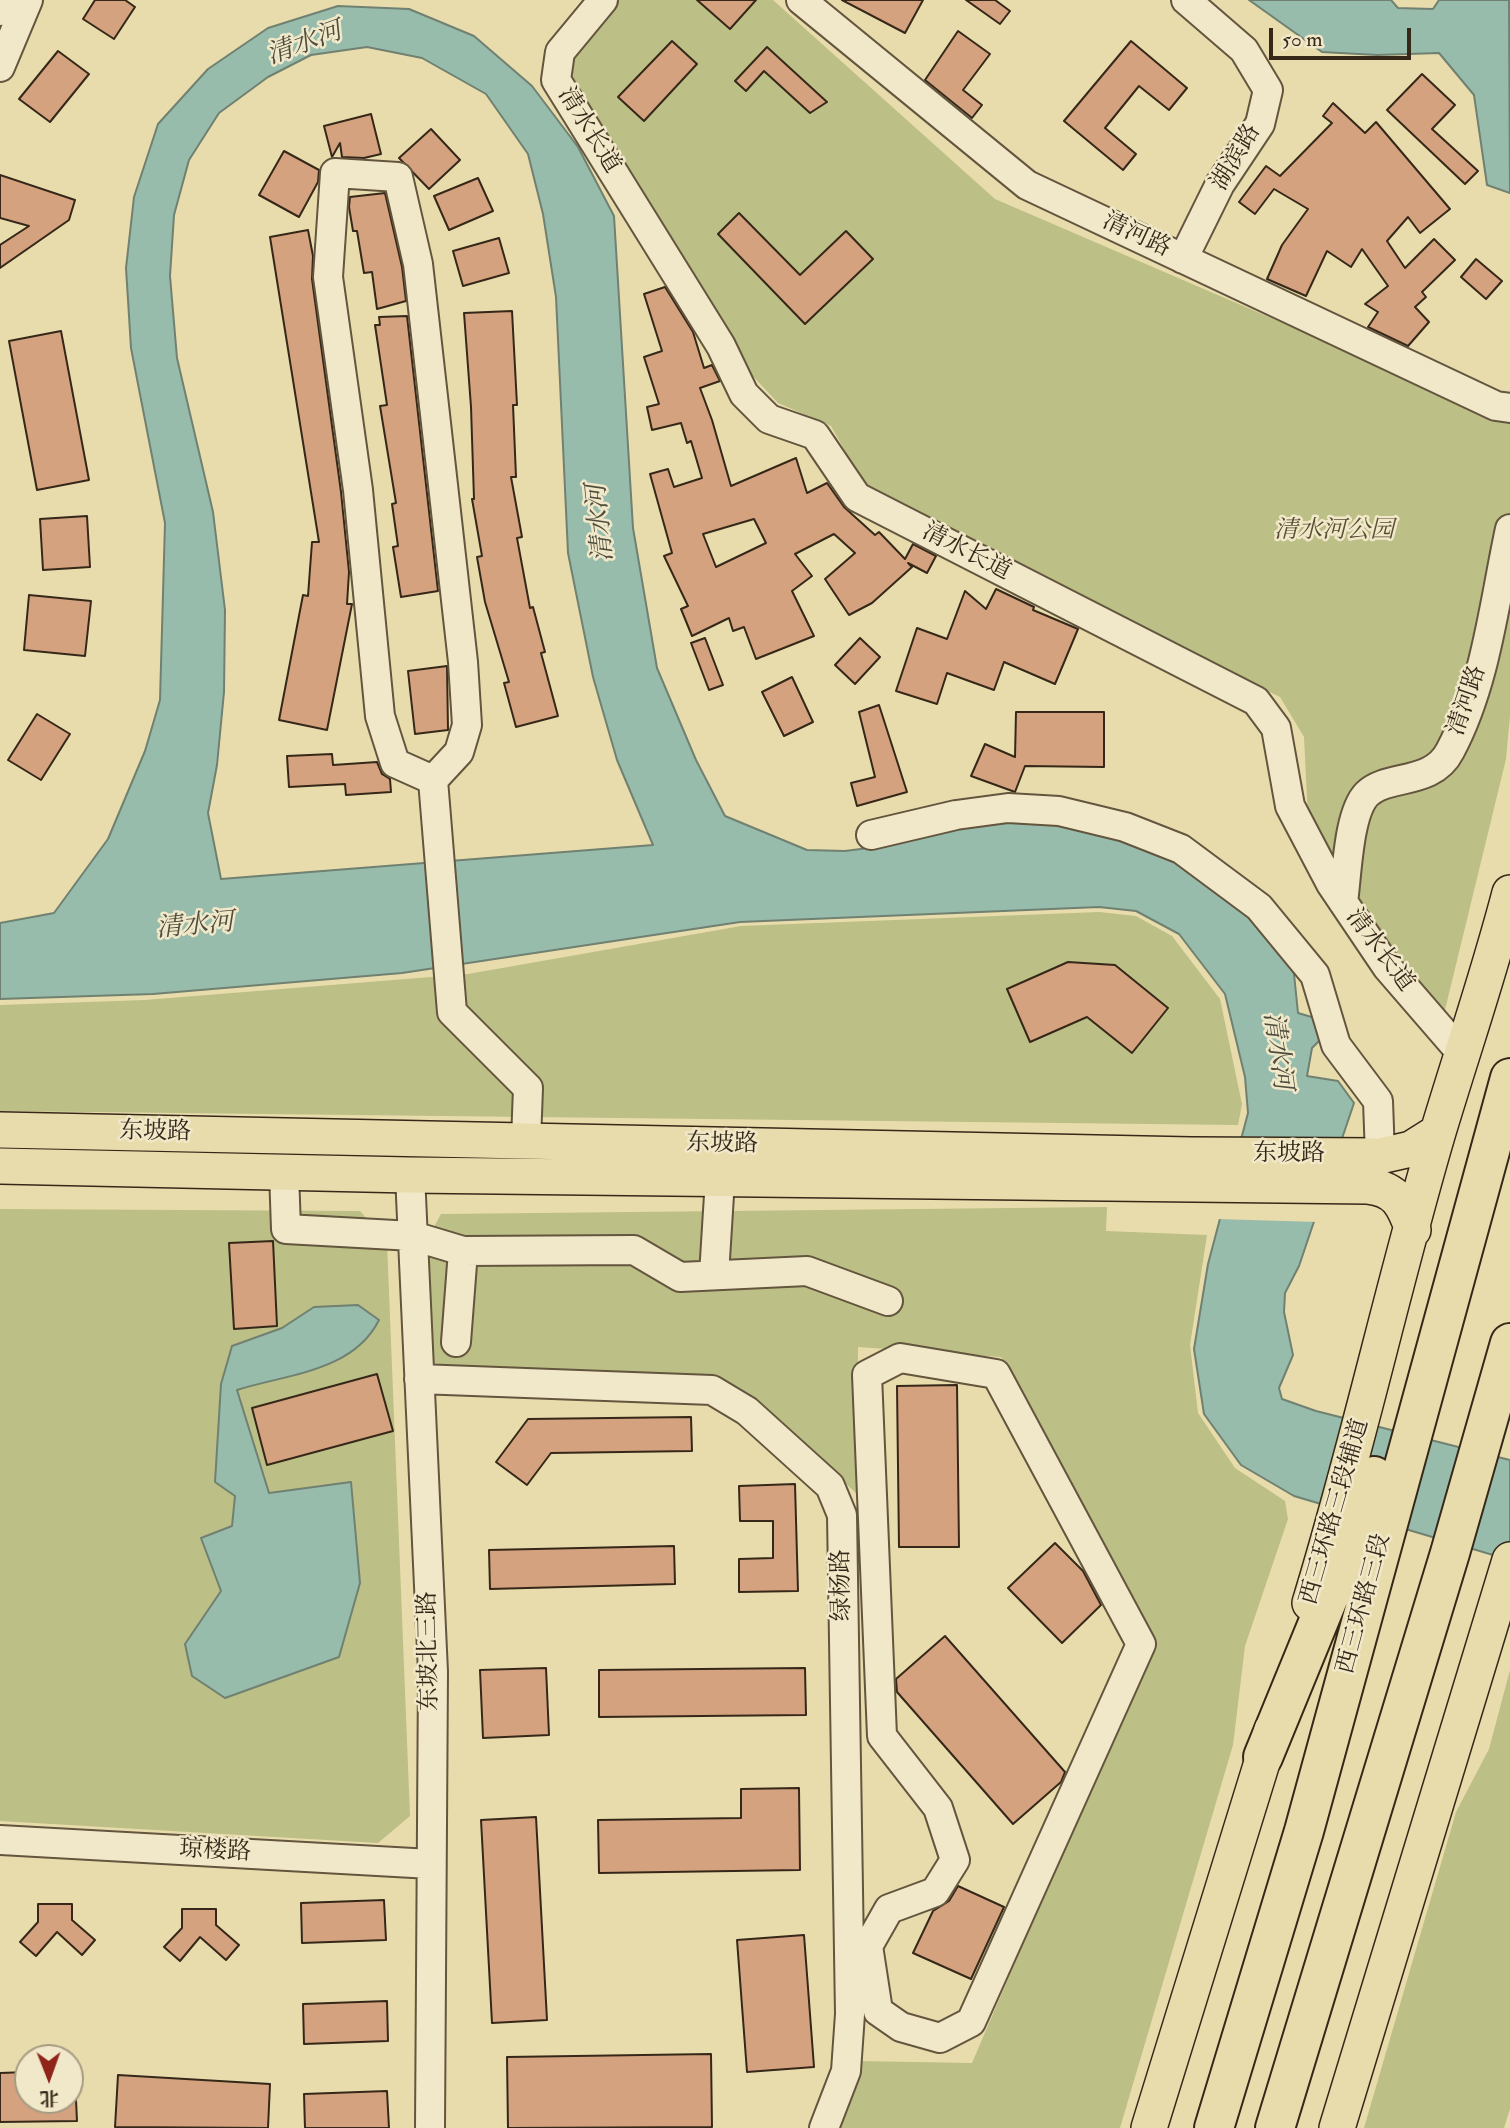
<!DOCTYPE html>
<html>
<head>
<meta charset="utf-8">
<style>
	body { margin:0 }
	#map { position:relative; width:1510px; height:2128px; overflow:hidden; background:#e9dcac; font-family:"IM FELL Double Pica","Noto Serif SC",serif }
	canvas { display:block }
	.north { position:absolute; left:14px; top:2044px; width:70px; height:70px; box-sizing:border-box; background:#f1e8c9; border:2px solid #a69b83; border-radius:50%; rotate:179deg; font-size:19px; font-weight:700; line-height:28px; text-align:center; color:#362819 }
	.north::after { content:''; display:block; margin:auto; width:24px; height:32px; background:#8f2418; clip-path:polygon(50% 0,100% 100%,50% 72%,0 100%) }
	.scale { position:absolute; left:1269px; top:28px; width:142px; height:32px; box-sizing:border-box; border:4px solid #362819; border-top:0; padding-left:9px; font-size:21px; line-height:24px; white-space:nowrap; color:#362819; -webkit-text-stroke:5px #f1e8c9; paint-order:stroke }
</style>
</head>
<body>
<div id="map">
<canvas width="1510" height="2128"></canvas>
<div class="north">北</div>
<div class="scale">50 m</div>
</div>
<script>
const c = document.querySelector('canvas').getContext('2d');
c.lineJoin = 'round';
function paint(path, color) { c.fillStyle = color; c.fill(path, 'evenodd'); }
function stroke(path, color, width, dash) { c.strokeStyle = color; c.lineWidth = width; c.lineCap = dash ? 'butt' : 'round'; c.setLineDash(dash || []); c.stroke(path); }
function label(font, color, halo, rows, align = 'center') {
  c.font = font + ' "IM FELL Double Pica","Noto Serif SC",serif'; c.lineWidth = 5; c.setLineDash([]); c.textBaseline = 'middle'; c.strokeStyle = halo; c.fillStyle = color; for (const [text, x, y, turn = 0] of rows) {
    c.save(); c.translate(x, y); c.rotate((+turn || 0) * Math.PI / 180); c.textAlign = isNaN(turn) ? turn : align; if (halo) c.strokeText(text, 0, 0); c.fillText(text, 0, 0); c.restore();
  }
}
paint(new Path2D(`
	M612 0H773L995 199 1510 421V716L1506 759 1444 1014 1368 924 1308 818 1304 737 1280 697 868 492 831 426 778 403 750 373 569 82V55Z
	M1099 912 1136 916 1172 936 1220 999 1242 1104 1238 1125 0 1111V1005L145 1000 468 974 741 926Z
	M1107 1207 1106 1231 1207 1235 1190 1345 1198 1413 1235 1468 1285 1501 1288 1519 1245 1646 1233 1745 1120 2128H837L857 2061 972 2063 1152 1642 1001 1357 858 1347 857 1494 744 1391 724 1380 671 1374 452 1372 429 1361 424 1245 441 1214Z
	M0 1209 360 1211 387 1242 410 1816 378 1843 0 1821Z
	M1510 1670V2109L1504 2128H1364L1456 1812 1489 1749Z`), '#bcbf86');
const water = new Path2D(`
	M1249 0H1391L1398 8 1433 9 1439 0H1509L1510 193 1487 185 1474 95 1439 53 1377 55 1322 52Z
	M338 6 409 9 474 36 532 86 578 147 614 216 633 528 657 668 696 760 725 816 807 850 845 851 884 846 987 822 1028 821 1096 830 1175 856 1239 905 1293 964 1298 1013 1315 1018 1320 1040 1312 1048 1307 1076 1338 1081 1354 1103 1299 1266 1285 1293 1284 1312 1293 1355 1279 1388 1282 1399 1316 1411 1510 1460V1560L1294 1496 1241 1465 1204 1414 1194 1349 1208 1264 1248 1113 1245 1077 1225 994 1179 934 1136 911 1099 907 740 922 402 973 153 994 0 999V923L54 913 108 839 145 751 160 700 165 523 131 348 126 268 134 197 158 124 208 69 268 28ZM367 47 422 58 486 94 528 154 543 214 556 297 568 553 593 677 617 760 653 845 221 879 208 813 217 765 224 692 225 610 213 512 177 358 170 276 174 215 189 160 219 113 268 77 311 55Z
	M358 1305 379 1320C353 1372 287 1374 237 1390L269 1493 351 1482 360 1583 339 1657 225 1698 192 1676 185 1644 221 1591 201 1538 232 1526 235 1496 215 1482 221 1384 232 1346 282 1328 314 1307Z`);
paint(water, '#97bcab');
stroke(water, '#708171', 2);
paint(new Path2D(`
	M1238 1138H1346L1318 1222 1216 1219Z`), '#e9dcac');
const building = new Path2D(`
	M95 0H125L135 7 114 39 83 19Z
	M697 0H756L730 29Z
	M842 0H923L905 33Z
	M966 0H995L1010 11 1000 24Z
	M958 31 990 54 963 90 982 105 972 118 925 80Z
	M672 41 697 64 644 121 618 97Z
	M1131 41 1187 88 1169 110 1139 86 1105 128 1136 154 1123 170 1064 121Z
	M767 47 827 102 810 113 764 71 746 91 735 81Z
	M58 51 89 74 50 122 19 99Z
	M1422 74 1455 105 1432 129 1478 171 1465 184 1387 110Z
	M1333 103 1365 133 1376 122 1450 209 1420 233 1408 217 1387 241 1405 268 1434 239 1455 260 1422 292 1426 297 1415 307 1429 322 1408 346 1368 327 1378 312 1365 304 1388 286 1362 249 1351 267 1327 251 1306 296 1267 279 1282 245 1308 209 1274 189 1255 214 1239 202 1266 166 1280 176 1332 123 1323 116Z
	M371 114 381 154 364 158 342 157 340 143 332 157 324 126Z
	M431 129 460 160 429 189 399 158Z
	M284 151 319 170 318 182 299 217 259 195Z
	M0 175 75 200 69 220 0 268V245L29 226 0 218Z
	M478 178 493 211 449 230 434 196Z
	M385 193 402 267 406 301 377 309 372 272 364 273 357 231H353L349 207 350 197Z
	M739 213 800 275 846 231 873 259 805 324 718 234Z
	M308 230 313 256 312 279 341 492 349 572 347 604H352L327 730 279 720 303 595 308 596 312 542H319L270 237Z
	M499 238 509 273 463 286 453 251Z
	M1476 259 1502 281 1486 299 1461 277Z
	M665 287 693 332 704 368 712 365 720 381 700 388 712 420 731 486 796 458 807 493 827 483 844 507 875 535 879 532 905 559 913 544 936 556 927 573 908 563 912 567 872 603 849 615 825 579 855 553 834 534 795 554 812 576 792 591 814 636 756 659 744 627 733 631 729 618 692 636 681 609 688 606 664 556 672 553 650 474 668 469 674 487 702 478 691 441 687 443 681 423 652 430 647 407 659 404 644 357 662 351 644 294ZM754 519 766 543 716 567 703 534Z
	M512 311 517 405H513L516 477H511L522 537 517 538 530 608 533 607 545 652 541 653 558 716 516 727 504 683 509 682 485 602 477 557 482 556 472 499H474L471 407 464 313Z
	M407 316 438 591 401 597 393 547 398 546 392 504 396 503 380 406 387 405 375 325H380L379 317Z
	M61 331 89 480 37 490 9 341Z
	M87 516 90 567 43 570 40 519Z
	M996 589 1034 607 1033 610 1078 629 1055 684 1004 662 994 690 947 673 937 704 896 691 917 628 947 639 965 591 986 609Z
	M29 595 91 601 85 656 24 650Z
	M705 638 723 685 709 690 691 643Z
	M860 638 880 657 855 684 835 665Z
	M447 666 448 730 415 734 408 671Z
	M792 677 813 722 784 736 762 692Z
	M879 705 907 792 857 806 851 783 875 777 859 712Z
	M1016 712H1104V767L1025 766 1015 792 971 776 985 744 1015 757Z
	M37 714 70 734 41 780 8 760Z
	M332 754 333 765 377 762 382 774 390 779 391 792 346 795 345 784 289 787 287 756Z
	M1068 962 1115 965 1168 1008 1132 1053 1087 1017 1030 1042 1007 989Z
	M273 1241 277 1326 234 1329 229 1243Z
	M377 1374 393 1431 267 1465 252 1408Z
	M957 1385 959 1547H899L897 1386Z
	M691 1417 692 1451 551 1453 527 1485 496 1462 528 1419Z
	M795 1484 798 1591 739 1592V1559L773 1558V1521H740L739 1486Z
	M1055 1543 1083 1571 1101 1605 1062 1643 1008 1588Z
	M674 1546 675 1584 490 1589 489 1550Z
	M945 1636 1065 1772 1061 1782 1013 1824 897 1692 896 1679Z
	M546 1668 549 1735 483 1738 480 1670Z
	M805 1668 806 1715 599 1717V1670Z
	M799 1788 800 1870 599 1873 598 1820 741 1818V1789Z
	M536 1817 547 2020 492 2023 481 1820Z
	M958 1886 1004 1907 971 1979 913 1953 933 1911 949 1901Z
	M384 1900 386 1940 302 1943 301 1903Z
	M38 1904H72V1920L95 1940 82 1955 57 1932 36 1956 20 1942 38 1922Z
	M182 1909H216V1925L239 1945 226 1960 200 1937 180 1961 164 1947 182 1928Z
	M804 1935 814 2067 747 2072 737 1940Z
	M387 2001 388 2041 304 2044 303 2004Z
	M711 2054 712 2127 508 2128 507 2057Z
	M28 2072V2100H76L77 2121 0 2122V2073Z
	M118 2075 270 2084 268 2128 115 2127Z
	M387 2091 389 2128H305L304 2094Z`);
paint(building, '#d4a27e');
stroke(building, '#362819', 2);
const minor = new Path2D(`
	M603 0 560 52 556 80 721 346 744 394 769 419 815 435 857 497 1256 701 1276 728 1290 806 1331 884 1387 967 1464 1056
	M801 0 1027 185 1496 406 1510 408
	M0 11 5 0
	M0 67 28 0
	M1183 259 1220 184 1260 124 1268 90 1244 50 1186 0
	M433 780 395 763 380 716 358 490 328 277 335 173 398 177 418 264 463 662 467 725 459 752 433 780 452 1012 528 1088 526 1141
	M871 835 956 815 1008 808 1059 811 1125 827 1181 849 1259 907 1315 975 1336 1045 1378 1101 1380 1156
	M1343 902C1347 876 1348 813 1367 794 1387 774 1432 786 1450 751 1486 684 1494 603 1510 529
	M284 1172 286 1229 413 1236 463 1251 634 1250 680 1277 807 1271 888 1301
	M410 1175 433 1672 430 2128
	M714 1275 720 1179
	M456 1342 463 1251
	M900 1358 996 1374 1141 1644 971 2022 940 2038 901 2027 878 2011 868 1946 889 1909 935 1892 955 1860 938 1808 882 1736 867 1375Z
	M419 1379 712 1390 747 1411 830 1486 842 1515 850 2014 846 2071 824 2128
	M0 1840 431 1864`);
const major = new Path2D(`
	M0 1130 1191 1155 1380 1156 1411 1149 1438 1132
	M0 1166 410 1175 1368 1186C1397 1189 1404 1205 1413 1230
	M1310 1603C1358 1447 1392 1288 1438 1132 1462 1052 1489 974 1510 893
	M1149 2128 1272 1730
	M1337 2128 1510 1560`);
const highway = new Path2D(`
	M1263 1757 1357 1528 1374 1476
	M1214 2128 1304 1831 1510 1078
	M1275 2128 1450 1553 1510 1343`);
stroke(minor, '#63553e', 32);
stroke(major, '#362819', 38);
stroke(highway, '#362819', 42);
stroke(minor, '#f1e8c9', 28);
stroke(major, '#e9dcac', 35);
stroke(highway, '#e9dcac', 38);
label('24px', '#362819', '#f1e8c9', [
	["清水长道",588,131,58],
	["湖滨路",1237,158,-59],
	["清河路",1136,236,25],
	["清水长道",966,553,27],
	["清河路",1468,701,-71],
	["清水长道",1379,951,53],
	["东坡路",155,1133,1],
	["东坡路",722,1145,1],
	["东坡路",1289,1155],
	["西三环路三段辅道",1336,1512,-74],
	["绿杨路",843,1585,-91],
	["西三环路三段",1365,1604,-75],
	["东坡北三路",430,1651,-91],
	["琼楼路",215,1852,3]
]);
label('italic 24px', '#584e34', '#f1e8c9', [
	["清水河公园",1334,532]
]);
label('italic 26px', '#4e4d3e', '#f1e8c9', [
	["清水河",305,45,-20],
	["清水河",602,523,-96],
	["清水河",195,927,-5],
	["清水河",1276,1051,82]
]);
</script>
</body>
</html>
